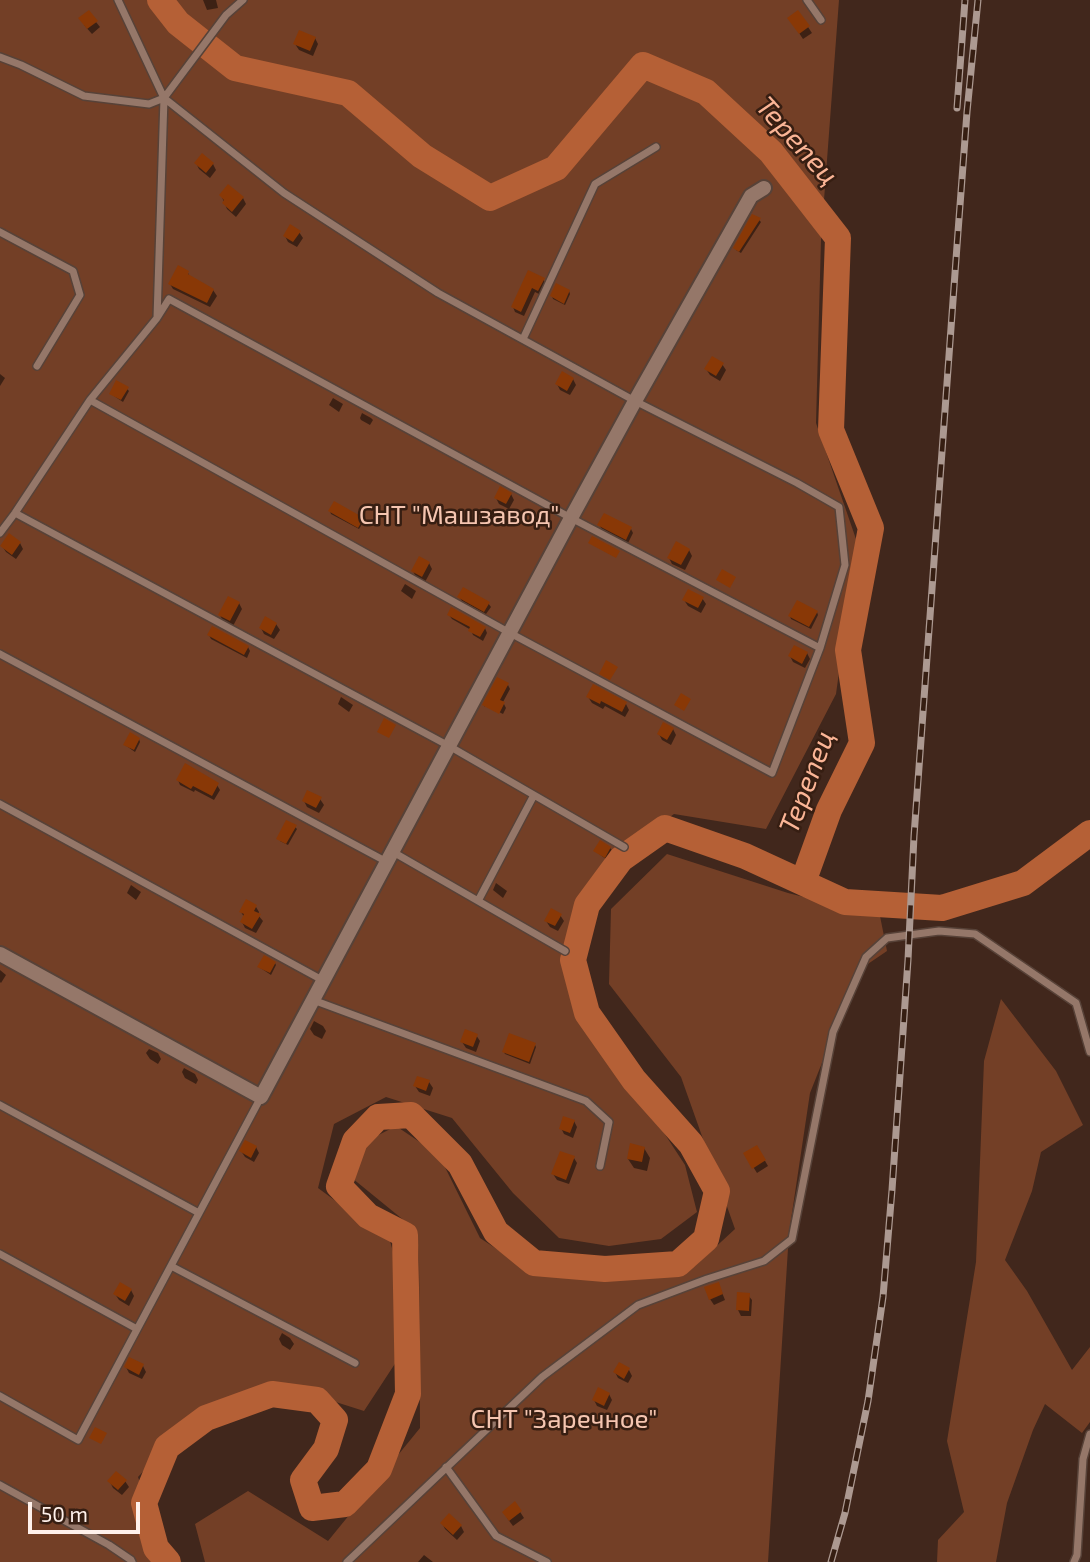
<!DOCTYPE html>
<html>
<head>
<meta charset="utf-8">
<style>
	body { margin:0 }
	#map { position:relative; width:1090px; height:1562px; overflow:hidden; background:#41271c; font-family:"Exo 2",sans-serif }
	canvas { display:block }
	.scale { position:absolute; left:28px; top:1502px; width:112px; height:32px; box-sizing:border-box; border:4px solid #fff1eb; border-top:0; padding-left:9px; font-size:21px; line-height:24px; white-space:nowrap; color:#fff1eb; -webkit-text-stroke:5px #361e12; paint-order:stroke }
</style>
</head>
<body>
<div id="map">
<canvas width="1090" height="1562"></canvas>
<div class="scale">50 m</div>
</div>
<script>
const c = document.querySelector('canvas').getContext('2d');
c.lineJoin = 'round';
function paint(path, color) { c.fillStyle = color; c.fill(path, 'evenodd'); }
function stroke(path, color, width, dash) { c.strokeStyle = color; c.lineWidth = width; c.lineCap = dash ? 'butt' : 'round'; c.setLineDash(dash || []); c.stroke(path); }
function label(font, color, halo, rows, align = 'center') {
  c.font = font + ' "Exo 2",sans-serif'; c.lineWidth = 5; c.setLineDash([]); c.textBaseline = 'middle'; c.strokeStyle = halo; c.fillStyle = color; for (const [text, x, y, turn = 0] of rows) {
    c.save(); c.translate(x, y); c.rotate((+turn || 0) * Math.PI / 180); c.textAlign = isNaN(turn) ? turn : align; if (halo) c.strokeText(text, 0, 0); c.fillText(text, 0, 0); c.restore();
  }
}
paint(new Path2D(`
	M0 0H839L821 240 816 423 857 542 836 694 766 829 674 814 622 852 579 898 567 943 581 1018 636 1090 685 1165 697 1212 661 1239 609 1246 559 1238 513 1193 452 1118 386 1097 334 1124 318 1188 390 1241 399 1273 402 1353 364 1411 276 1383 192 1419 138 1477 167 1562H0Z
	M667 854 788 893 880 916 887 951 859 970 810 1093 789 1233 768 1562H205L195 1524 248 1491 328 1541 420 1428 419 1261 417 1231 352 1178 363 1143 396 1126 439 1155 480 1238 530 1271 609 1281 695 1266 735 1229 681 1077 609 984 611 909Z
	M1001 999 1056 1071 1083 1125 1041 1152 1032 1191 1005 1260 1027 1291 1072 1370 1090 1347V1422L1082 1433 1045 1404 1033 1430 1007 1503 996 1562H937L938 1540 964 1512 947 1441 976 1262 984 1061Z`), '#733f26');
paint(new Path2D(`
	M203 0H216L218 8 207 10Z
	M96 22 100 27 92 34 84 25Z
	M793 24 808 27 812 33 803 39Z
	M315 38 318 44 313 56 299 50 295 44Z
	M196 163 213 164 216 170 210 178 199 169Z
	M228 187 243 198 246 204 236 217 227 209 221 195Z
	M759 220 761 222 741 253 736 250Z
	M299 232 303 238 297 247 288 242 285 236Z
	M188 273 190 277 213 290 217 296 210 307 173 289 170 284Z
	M528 273 543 279 546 284 541 295 535 292 524 316 515 312 513 307Z
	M569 291 570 294 565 305 553 299 552 296Z
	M722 364 726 370 720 381 710 375 706 369Z
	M0 374 5 378 0 386Z
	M573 379 576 385 570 395 560 390 557 384Z
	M127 389 129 391 123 402 111 394Z
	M333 398 343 404 339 412 329 405Z
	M362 413 371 418 373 420 370 425 361 420 360 418Z
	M511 494 514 500 509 509 499 504 496 498Z
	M330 511 362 519 364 521 359 529 331 514Z
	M599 525 631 529 633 533 628 543 602 529Z
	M20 543 23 549 16 559 6 552 2 546Z
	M689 550 692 556 685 570 672 564 669 558Z
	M429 563 432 569 425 582 416 577 413 571Z
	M405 584 416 591 412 599 401 591Z
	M459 597 488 603 491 607 486 614 462 601Z
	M702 598 706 604 701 613 688 606 684 600Z
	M239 603 242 609 233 626 223 621 220 615Z
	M817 612 818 615 811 629 791 619 790 616Z
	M449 615 485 628 487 633 483 641 473 635 471 630 452 619Z
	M276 624 280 630 274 639 264 634 261 628Z
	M209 635 248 647 250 651 247 658 211 639Z
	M807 653 810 659 805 668 793 662 790 656Z
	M508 685 510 689 503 702 506 708 503 714 485 705V707L484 705Z
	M341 697 353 705 349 712 338 704Z
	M588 697 626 704 629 710 625 717 605 706 603 709 592 703Z
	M673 729 676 735 671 745 662 740 659 734Z
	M139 739 140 742 135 752 125 745Z
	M178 780 217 785 220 790 214 800 195 790 194 792 180 785Z
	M320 799 324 805 319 813 307 807 304 801Z
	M295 827 297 829 288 845 280 841Z
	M610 848 612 850 606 859 595 851Z
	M496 883 507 891 503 898 493 890Z
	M131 885 141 892 136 900 127 893Z
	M256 907 259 912 258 915 263 921 256 933 245 928 242 922 244 917 241 912Z
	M560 915 564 921 558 931 550 927 546 921Z
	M275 963 276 965 271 975 259 967Z
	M0 970 6 975 1 983 0 982Z
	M314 1021 323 1026 326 1031 322 1039 314 1035 310 1029Z
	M476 1035 480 1041 476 1052 466 1048 462 1042Z
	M535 1045 536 1047 530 1064 505 1054 504 1052Z
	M149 1049 158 1053 161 1059 158 1064 150 1059 146 1053Z
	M184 1068 195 1074 198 1080 196 1084 185 1078 182 1072Z
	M429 1082 433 1088 430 1096 419 1092 415 1086Z
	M574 1121 577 1127 573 1138 564 1134 561 1128Z
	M256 1147 259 1153 254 1162 245 1157 241 1151Z
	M757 1147 768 1166 757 1173 745 1154Z
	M644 1148 650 1158 647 1171 634 1168 628 1159Z
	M574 1158 577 1163 569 1184 557 1180 553 1174Z
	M131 1290 134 1296 129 1306 119 1300 115 1294Z
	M721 1290 725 1300 714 1305 710 1299Z
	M748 1295 752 1300 751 1316H741L738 1310Z
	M282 1333 290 1338 294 1344 290 1350 282 1345 279 1339Z
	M143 1366 146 1372 142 1379 129 1373 126 1367Z
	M629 1370 632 1376 628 1383 618 1378 615 1372Z
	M609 1394 612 1400 607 1410 597 1406 594 1400Z
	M125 1481 129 1487 122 1495 113 1488 110 1482Z
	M515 1504 524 1518 513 1526 507 1518Z
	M442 1523 461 1526 464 1532 457 1540 445 1529Z
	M424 1555 433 1562H418Z`), '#0007');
stroke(new Path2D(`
	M160 0 178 23 235 68 348 93 422 156 490 198 556 168 643 65 706 92 771 152 838 238 831 430 871 528 848 650 862 743 829 810 803 882
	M168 1562 156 1548 144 1503 167 1447 206 1418 272 1394 317 1400 335 1420 326 1449 303 1480 312 1508 345 1504 379 1469 408 1394 405 1235 368 1216 339 1186 355 1141 378 1117 411 1115 460 1164 496 1232 534 1263 605 1269 678 1264 706 1239 717 1191 691 1144 634 1080 587 1013 573 960 587 905 621 859 665 828 745 856 845 902 942 908 1023 883 1090 833`), '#b56036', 26);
paint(new Path2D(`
	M89 10 98 21 87 29 78 18Z
	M798 10 810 26 799 34 787 18Z
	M299 30 316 37 310 51 293 44Z
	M202 153 214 163 206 173 194 163Z
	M228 184 244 197 232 212 222 203 224 200 219 195Z
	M752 214 761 218 739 252 733 248Z
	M290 224 301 231 293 242 283 236Z
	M178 265 189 271 188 274 214 289 207 303 168 284Z
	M528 270 545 278 538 291 532 288 521 312 511 307Z
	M556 283 570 290 564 304 550 296Z
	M712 356 724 363 716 376 704 369Z
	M562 371 574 378 567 391 555 384Z
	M116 380 129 387 121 400 109 394Z
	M500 486 512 493 506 504 494 498Z
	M334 501 364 518 358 528 328 511Z
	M604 513 632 527 626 540 597 525Z
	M9 533 21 542 12 555 0 546Z
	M592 536 620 551 616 558 588 543Z
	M676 541 690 549 681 565 667 558Z
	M419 556 430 562 422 577 411 571Z
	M722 569 736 577 730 588 716 580Z
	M463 587 490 602 484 612 457 597Z
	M688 589 704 597 698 608 682 600Z
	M228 596 240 602 230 621 218 615Z
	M797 600 818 611 809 627 788 616Z
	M451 607 486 627 480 637 468 631 470 627 447 615Z
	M265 616 277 623 271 635 259 628Z
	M212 626 249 646 244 655 207 635Z
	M794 645 808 652 802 664 788 656Z
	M606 660 618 667 610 680 599 674Z
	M497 677 509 683 500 700 505 702 499 714 482 705Z
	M593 684 627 702 622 712 601 701 600 704 586 697Z
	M681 693 691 699 684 711 674 705Z
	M384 718 396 725 389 738 377 732Z
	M663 722 674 728 667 740 657 734Z
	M130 732 140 738 134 750 123 745Z
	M185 763 219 783 212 796 193 786 191 789 176 780Z
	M307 790 322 797 316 808 302 801Z
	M286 820 297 825 286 844 276 839Z
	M600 840 611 847 605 858 593 851Z
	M246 899 257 905 254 911 261 914 252 929 240 922 244 914 239 912Z
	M551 908 562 914 555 926 544 921Z
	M264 955 276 962 270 973 257 967Z
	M465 1029 478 1034 473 1047 460 1042Z
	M509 1033 536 1043 529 1062 502 1052Z
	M417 1076 430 1080 426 1091 413 1086Z
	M563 1116 575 1120 570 1133 559 1129Z
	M245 1140 257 1146 251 1158 239 1151Z
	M630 1143 645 1147 642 1162 627 1159Z
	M757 1145 766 1160 752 1169 743 1153Z
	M560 1151 575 1156 566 1180 551 1174Z
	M120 1282 132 1289 125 1301 113 1294Z
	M719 1282 723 1294 709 1300 704 1287Z
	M737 1292 750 1293 749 1311 736 1310Z
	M129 1357 144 1364 139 1375 124 1367Z
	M619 1362 630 1368 624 1379 613 1372Z
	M598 1387 610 1393 604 1406 592 1400Z
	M95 1427 107 1433 101 1444 89 1438Z
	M116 1471 127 1480 118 1490 107 1481Z
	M515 1501 522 1511 509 1521 502 1512Z
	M449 1513 462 1525 453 1535 440 1523Z`), '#893806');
const lane = new Path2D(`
	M807 0 821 20
	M0 57 21 65 84 96 149 104 164 98
	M0 232 73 271 80 295 37 366
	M157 318 169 299 571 518 820 648
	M523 339 595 184 656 147
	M90 400 510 633 772 773 820 648 845 565 839 507 797 483 635 401 438 293 284 193 164 98 118 0
	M15 513 449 746 624 847
	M0 533 15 513 90 400 157 318 164 98 226 15 243 0
	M0 654 387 862
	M0 804 324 981
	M393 852 565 951
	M478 901 534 795
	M313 1000 586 1101 609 1122 600 1166
	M0 1105 199 1213
	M0 1254 137 1329
	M171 1266 355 1363
	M0 1396 78 1440 261 1097
	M446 1467 496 1536 547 1562
	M0 1485 109 1545 131 1560 132 1562
	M347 1562 542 1377 638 1305 707 1279 764 1261 792 1239 833 1032 866 957 887 938 939 931 975 934 1076 1003 1090 1052
	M1074 1562 1077 1555 1083 1459 1090 1434`);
const street = new Path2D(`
	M0 954 261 1097 571 518 635 401 751 196 764 188`);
stroke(lane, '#574238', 10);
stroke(street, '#574238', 18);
stroke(lane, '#957769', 7);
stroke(street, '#957769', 14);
const rail = new Path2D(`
	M957 108 965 0
	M831 1562 845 1513 868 1401 883 1297 892 1190 908 960 914 836 958 232 967 112 978 0`);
stroke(rail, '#ac9991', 7);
stroke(rail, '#361e12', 4.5, [13]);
label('26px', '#f5c5b0', '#361e12', [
	["СНТ \"Машзавод\"",459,515],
	["СНТ \"Заречное\"",564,1419]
]);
label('italic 28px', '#fbb596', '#361e12', [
	["Терепец",797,141,48],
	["Терепец",807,782,-69]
]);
</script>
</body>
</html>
